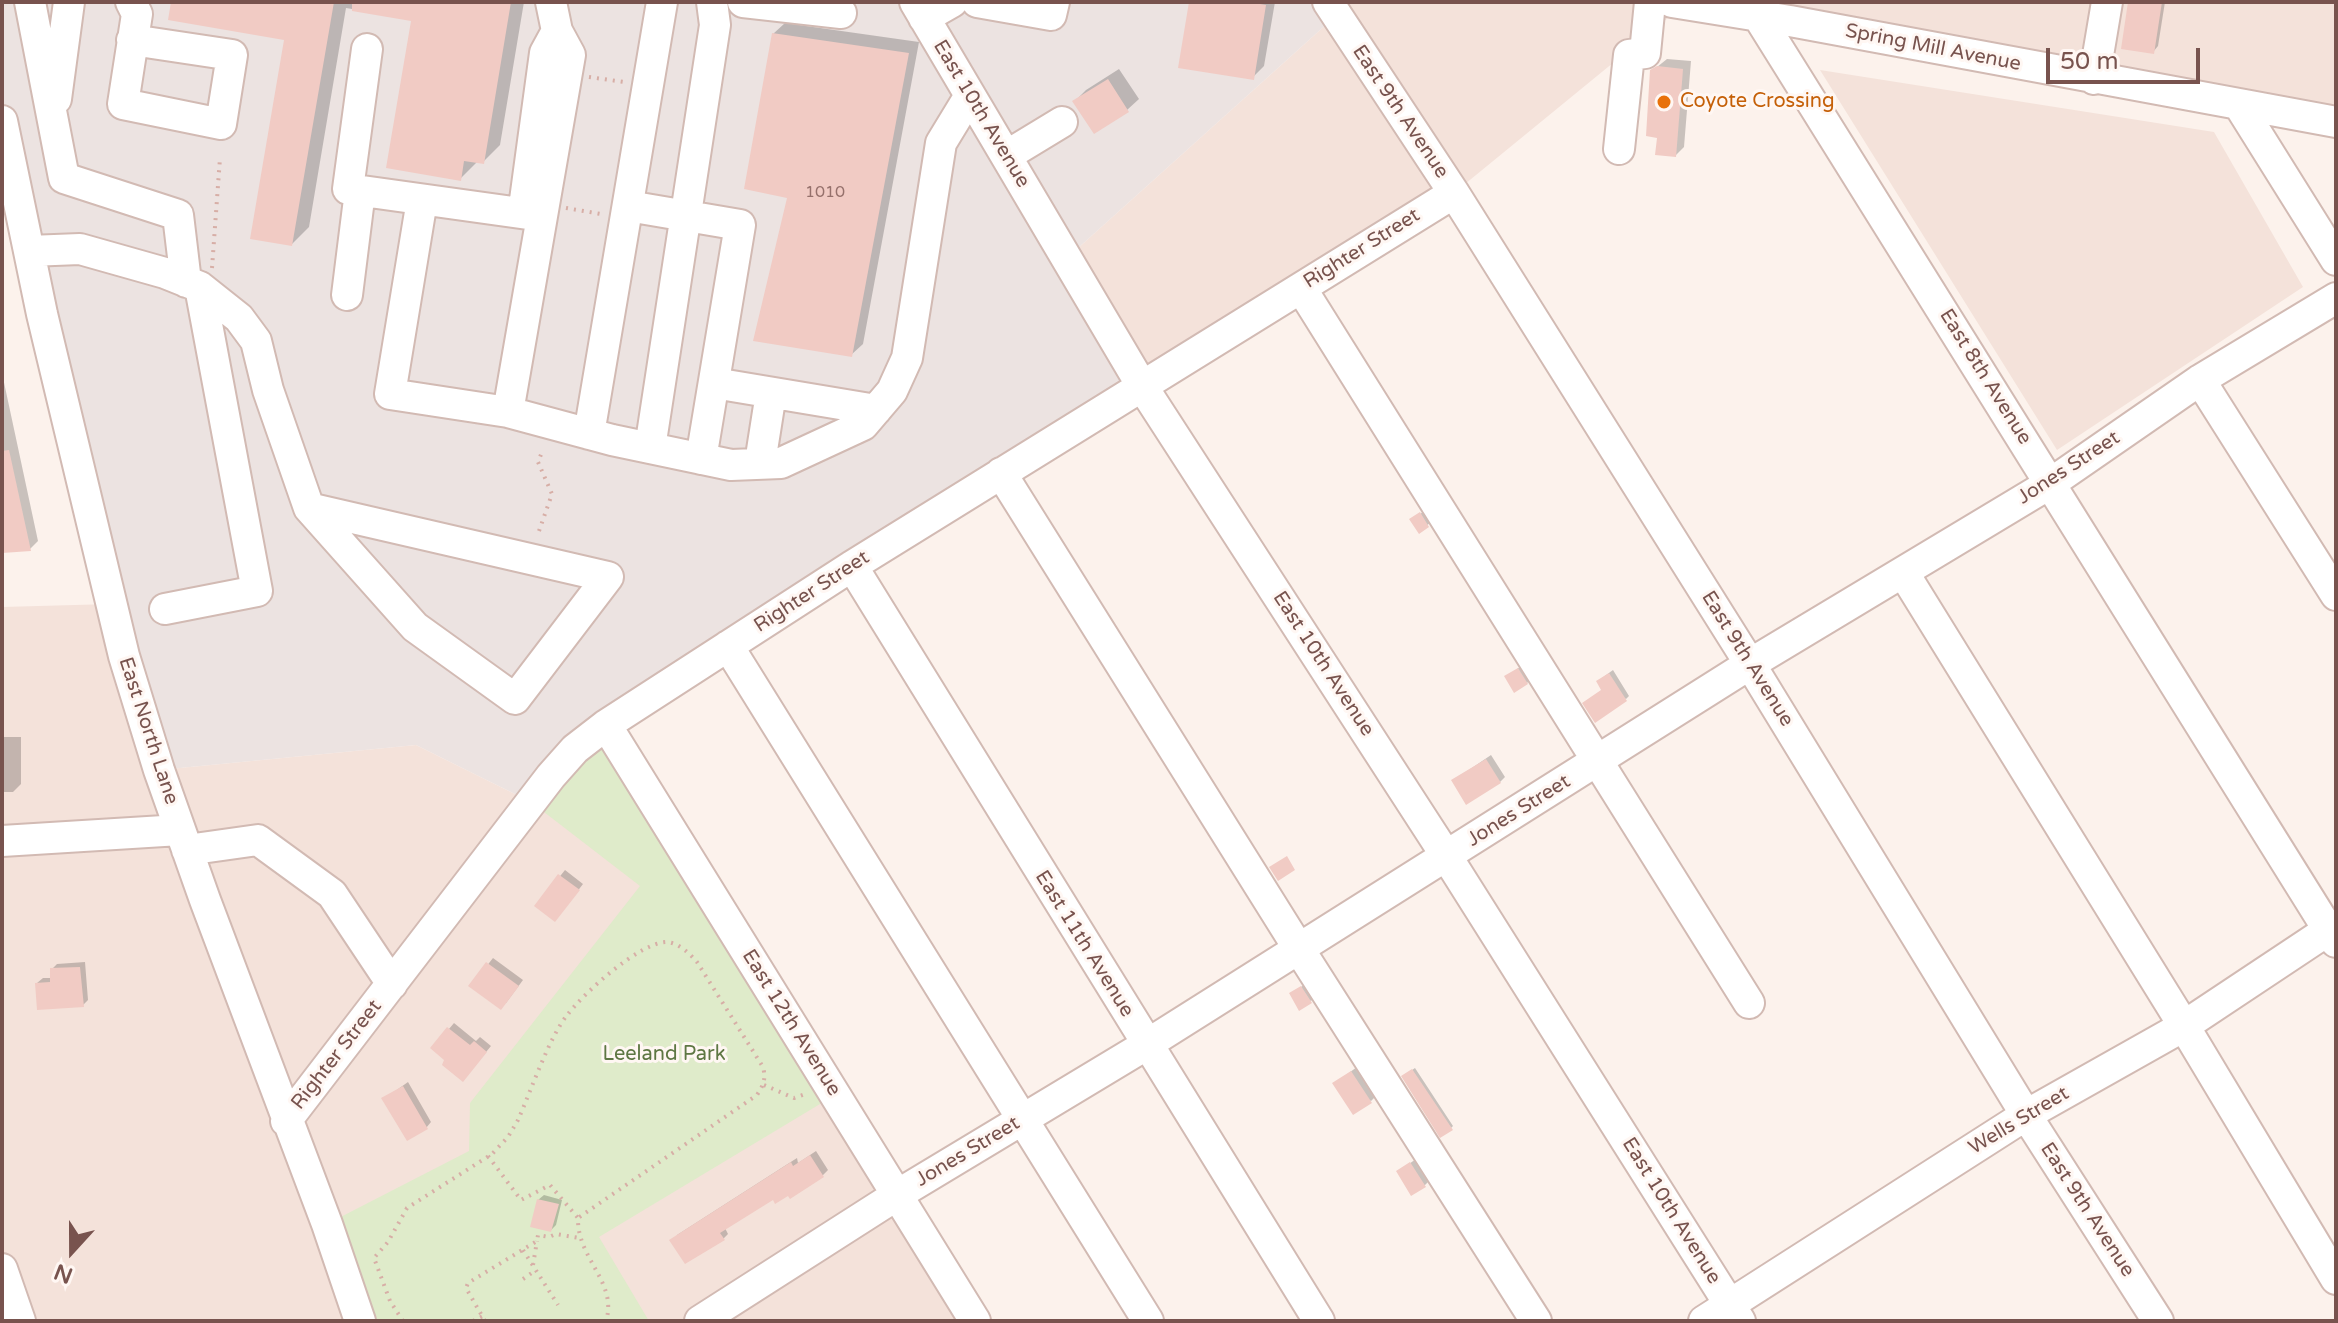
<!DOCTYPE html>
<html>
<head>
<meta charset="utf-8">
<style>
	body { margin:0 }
	#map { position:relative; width:2338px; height:1323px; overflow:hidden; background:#fcf2ec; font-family:"Varela Round",sans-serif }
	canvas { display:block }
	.frame { position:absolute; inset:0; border:4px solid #78534e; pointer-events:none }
	.north { position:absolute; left:32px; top:1211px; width:80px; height:80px; -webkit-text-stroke:6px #fff7f3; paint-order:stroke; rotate:201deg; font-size:22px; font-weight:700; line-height:32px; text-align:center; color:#78534e }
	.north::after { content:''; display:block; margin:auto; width:28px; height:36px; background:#78534e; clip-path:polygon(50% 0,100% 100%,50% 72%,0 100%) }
	.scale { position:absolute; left:2046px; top:48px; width:154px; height:36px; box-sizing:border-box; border:4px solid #78534e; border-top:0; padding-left:10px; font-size:24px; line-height:28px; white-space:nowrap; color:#78534e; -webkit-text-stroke:6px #fff7f3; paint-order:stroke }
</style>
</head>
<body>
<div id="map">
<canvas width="2338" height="1323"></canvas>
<div class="frame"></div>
<div class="north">N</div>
<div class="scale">50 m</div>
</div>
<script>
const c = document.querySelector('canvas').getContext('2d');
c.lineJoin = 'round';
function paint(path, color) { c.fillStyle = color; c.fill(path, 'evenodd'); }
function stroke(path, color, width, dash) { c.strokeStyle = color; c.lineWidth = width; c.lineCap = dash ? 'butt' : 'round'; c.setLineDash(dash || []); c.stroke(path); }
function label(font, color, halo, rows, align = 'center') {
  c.font = font + ' "Varela Round",sans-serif'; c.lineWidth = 6; c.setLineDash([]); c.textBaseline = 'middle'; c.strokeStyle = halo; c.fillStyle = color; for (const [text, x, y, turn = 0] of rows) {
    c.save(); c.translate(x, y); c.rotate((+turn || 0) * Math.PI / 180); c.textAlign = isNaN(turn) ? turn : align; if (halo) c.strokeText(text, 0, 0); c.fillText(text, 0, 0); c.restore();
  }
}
paint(new Path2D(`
	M1332 2H2336V122L1674 13 1454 193 1142 386 1067 258 1339 13Z
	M1820 70 2214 132 2303 287 2057 450Z
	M111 604 159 770 416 745 531 802 575 749 975 1321H2V607Z`), '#f4e2da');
paint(new Path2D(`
	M2 2H1332L1339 13 1067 258 1142 386 606 725 531 802 416 745 159 770 2 121Z`), '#ece3e1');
paint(new Path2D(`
	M606 725 835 1095 599 1237 649 1321H359L327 1224 469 1151 470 1103 640 886 531 802Z`), '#dfebca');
paint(new Path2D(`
	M173 2H524L500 145 483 162 478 161 460 179 413 19 346 8 309 227 292 244 286 39Z
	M1191 2H1275L1264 66 1253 77Z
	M2131 2H2165L2158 46 2153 52Z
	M785 23 919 42 863 344 851 355 773 34Z
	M1667 59 1691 61 1684 147 1676 155 1659 136 1652 71Z
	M1119 69 1139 99 1127 110 1075 101 1086 90Z
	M2 373 38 541 30 549 2 551Z
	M1423 512 1430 523 1419 531 1414 518Z
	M1520 667 1529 681 1527 683 1508 675Z
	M1613 670 1629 696 1626 699 1604 690 1602 678Z
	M2 737H21V784L13 792H2Z
	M1491 755 1505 777 1500 782 1454 780Z
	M565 870 583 884 560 914 537 905Z
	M493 958 523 980 506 1003 471 986Z
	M85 962 88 1000 83 1005 37 983 43 978H52V969L57 964Z
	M1304 985 1313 999 1311 1001 1293 992Z
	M454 1023 476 1041 480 1037 491 1046 468 1074 433 1048Z
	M1357 1067 1376 1096 1371 1101 1335 1083Z
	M1415 1068 1453 1126 1451 1128 1406 1074Z
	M408 1082 431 1122 426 1128 384 1099Z
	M816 1151 828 1170 823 1175 789 1193 773 1197 725 1228 728 1234 723 1239 677 1235 797 1158 798 1163Z
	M1416 1159 1430 1180 1424 1186 1399 1171Z
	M544 1195 562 1200 556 1225 551 1230 538 1200Z`), '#0003');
paint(new Path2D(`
	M171 2H334L292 246 250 239 284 40 168 20Z
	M352 2H511L484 164 464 161 461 181 386 168 411 21 352 11Z
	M1189 2H1248L1266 5 1254 80 1178 68Z
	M2128 2H2162L2154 54 2121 49Z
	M772 33 909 53 852 357 753 341 787 198 744 189Z
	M1657 66 1683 69 1676 157 1655 155 1657 138 1646 136 1650 70Z
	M1108 79 1129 112 1094 134 1072 101Z
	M9 450 31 551 2 553V451Z
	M1420 512 1429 527 1419 534 1409 519Z
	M1518 668 1528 684 1514 693 1504 676Z
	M1609 673 1627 701 1595 723 1582 703 1601 690 1596 681Z
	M1486 759 1501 783 1466 805 1451 780Z
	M1287 856 1295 870 1278 881 1269 867Z
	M558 874 580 890 555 922 534 906Z
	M486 962 519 986 501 1010 468 986Z
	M80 967 84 1007 37 1010 35 983 50 982V968Z
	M1301 986 1312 1003 1299 1011 1289 993Z
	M447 1027 470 1045 474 1041 487 1052 463 1082 442 1065 444 1060 430 1048Z
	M1412 1069 1453 1130 1440 1138 1401 1076Z
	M1351 1071 1372 1103 1353 1115 1332 1083Z
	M403 1086 428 1129 407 1141 381 1098Z
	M810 1155 824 1177 790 1199 788 1196 775 1204 773 1200 720 1233 725 1240 685 1264 669 1240 791 1162 793 1166Z
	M1410 1162 1426 1187 1411 1196 1396 1171Z
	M537 1199 559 1204 551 1232 530 1227Z`), '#f1cbc4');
const minor = new Path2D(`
	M30 2 64 178 178 215 186 282
	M131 2 137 14 123 104 221 124 232 55 132 40
	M743 2 841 13 832 2
	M915 2 1142 386 1447 857 1740 1321
	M977 2 1051 15 1054 2
	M1328 2 1454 193 1750 664 2026 1115 2158 1321
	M1672 2 1790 21 2336 122
	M1758 16 2336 942
	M924 18 952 2
	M367 49 348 189 542 216
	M2094 79 2107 2
	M56 99 69 2
	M2239 105 2336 260
	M2 121 42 314 124 656 159 770 205 900 327 1224 360 1321
	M1619 149 1629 55 1645 53 1650 2
	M1006 156 1062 122
	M422 200 390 394 508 412 570 55 557 31 551 2
	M525 200 545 53 557 31
	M628 206 740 225 701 459
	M29 251 80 249 165 273 200 287 239 318 256 341 268 390 309 508 415 627 515 699 608 577 309 508
	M1301 288 1749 1003
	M347 295 360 191
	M2200 380 2336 595
	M714 383 876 410
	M508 412 612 440 731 465 781 463 863 425 892 391 907 358 941 143 969 97
	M589 434 662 2
	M650 448 715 25 712 2
	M760 463 771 393
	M1001 473 1299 949 1536 1321
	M852 566 1319 1321
	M1903 572 2184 1026 2336 1279
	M165 609 257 591 200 287
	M728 646 1148 1321
	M606 725 975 1321
	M2 841 180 830
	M187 850 258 840 332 894 392 984
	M286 1121 551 776 575 749 606 725 852 566 1454 193
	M2 1269 20 1321
	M700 1321 897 1195 1146 1045 1750 664 2051 483 2200 380 2336 298
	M1704 1321 2026 1115 2184 1026 2336 925`);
stroke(minor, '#d2bab3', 34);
stroke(new Path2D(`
	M589 77 624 82
	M566 208 601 214
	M212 268 220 158
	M539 531 552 494 538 462 542 452
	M764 1085 794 1098 808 1093
	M488 1156 521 1200 550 1185 578 1218C577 1259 618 1282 606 1321
	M523 1250 558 1305
	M533 1265 537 1241
	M523 1279 536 1270
	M403 1321 390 1301 374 1258 388 1242 407 1208 492 1154 508 1137 518 1120C531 1091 549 1037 568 1014 585 992 640 942 667 942 679 943 690 954 697 962L763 1067C766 1079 764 1084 757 1095L578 1218
	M473 1321 483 1316
	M485 1321 466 1288 468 1283 537 1241 538 1235 549 1237 556 1234 579 1238`), '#d7aea6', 4, [2, 6]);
stroke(minor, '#fff', 30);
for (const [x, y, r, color] of [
	[1664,102,8,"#e8710a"]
]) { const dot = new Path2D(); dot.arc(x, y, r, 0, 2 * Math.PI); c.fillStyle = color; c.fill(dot); stroke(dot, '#fff7f3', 3); }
label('16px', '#96716c', null, [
	["1010",825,193]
]);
label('20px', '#78534e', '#fff7f3', [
	["Spring Mill Avenue",1933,48,11],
	["East 9th Avenue",1400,112,56],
	["East 10th Avenue",981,114,59],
	["Righter Street",1362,249,-32],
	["East 8th Avenue",1985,377,58],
	["Jones Street",2069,468,-33],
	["Righter Street",812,592,-33],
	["East 9th Avenue",1747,659,58],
	["East 10th Avenue",1323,664,57],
	["East North Lane",148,731,72],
	["Jones Street",1519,811,-32],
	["East 11th Avenue",1084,944,58],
	["East 12th Avenue",791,1023,58],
	["Righter Street",337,1055,-52],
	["Wells Street",2019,1121,-31],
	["Jones Street",968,1152,-31],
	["East 9th Avenue",2087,1210,57],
	["East 10th Avenue",1671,1211,58]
]);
label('20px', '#c56008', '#fff7f3', [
	["Coyote Crossing",1680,102]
], 'left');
label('20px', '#5e7743', '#fff7f3', [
	["Leeland Park",664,1055]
]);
</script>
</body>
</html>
